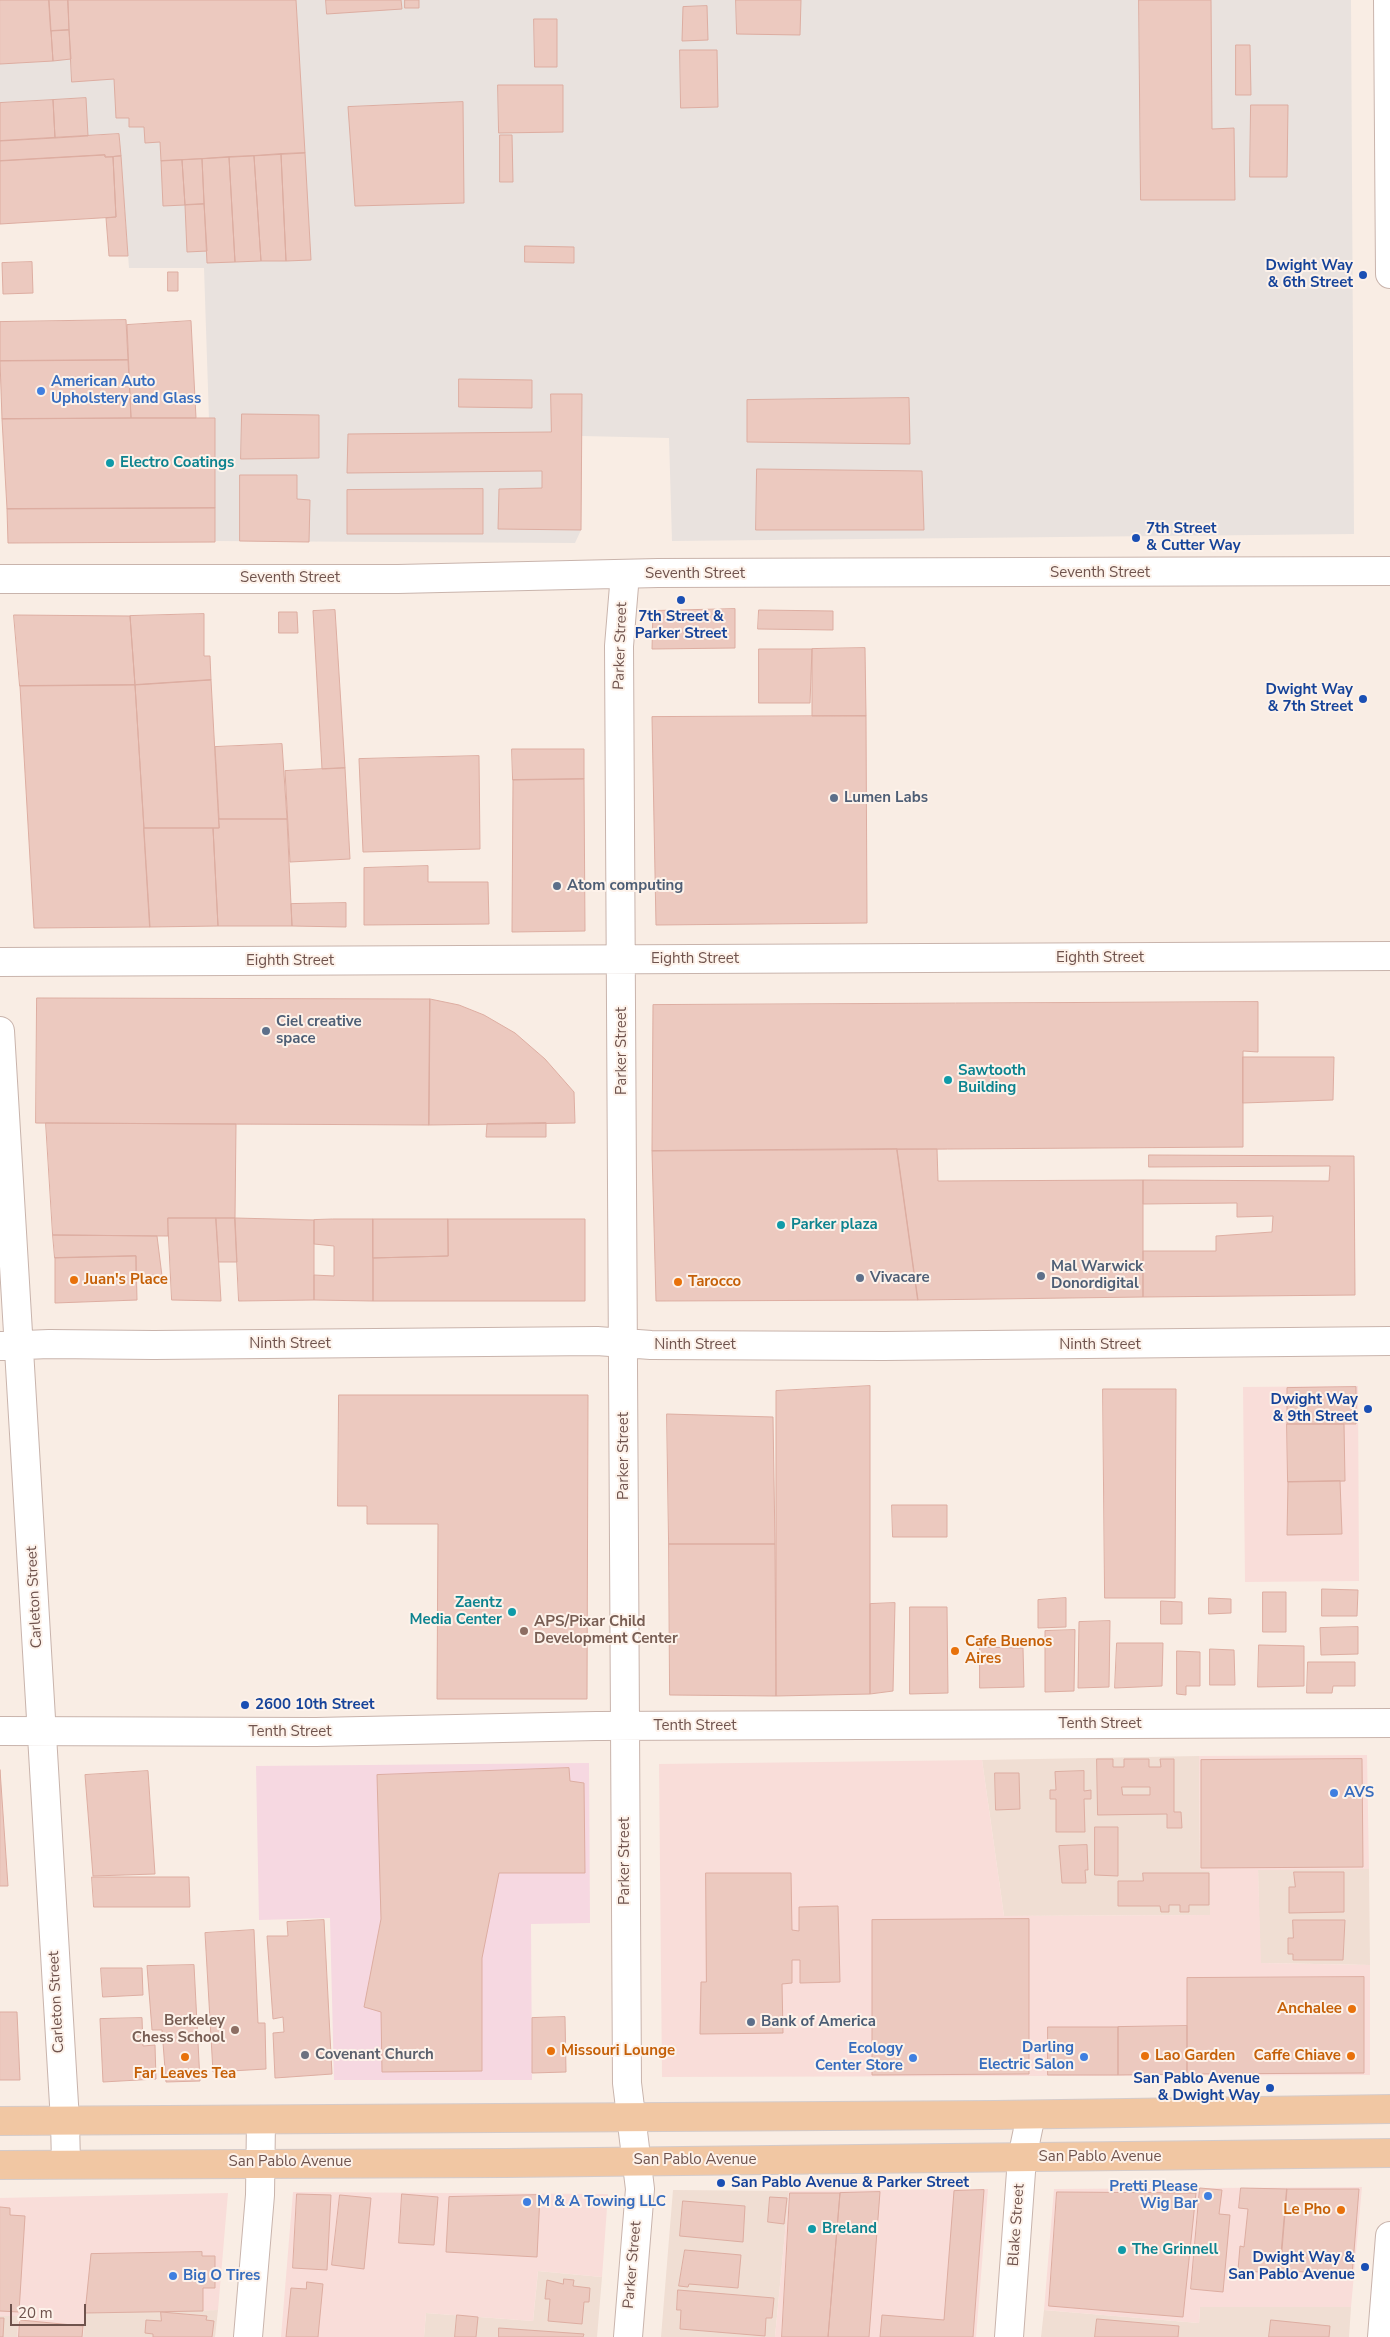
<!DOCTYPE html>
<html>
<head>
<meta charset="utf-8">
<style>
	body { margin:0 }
	#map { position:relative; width:1390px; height:2337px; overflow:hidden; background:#f9ede4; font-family:"Nunito Sans",sans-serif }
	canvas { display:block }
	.scale { position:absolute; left:10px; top:2304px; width:76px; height:22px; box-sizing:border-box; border:2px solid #6f534d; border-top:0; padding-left:6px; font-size:15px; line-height:18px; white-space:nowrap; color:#6f534d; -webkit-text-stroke:4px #fdf2ea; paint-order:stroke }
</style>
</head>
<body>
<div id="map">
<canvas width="1390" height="2337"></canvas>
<div class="scale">20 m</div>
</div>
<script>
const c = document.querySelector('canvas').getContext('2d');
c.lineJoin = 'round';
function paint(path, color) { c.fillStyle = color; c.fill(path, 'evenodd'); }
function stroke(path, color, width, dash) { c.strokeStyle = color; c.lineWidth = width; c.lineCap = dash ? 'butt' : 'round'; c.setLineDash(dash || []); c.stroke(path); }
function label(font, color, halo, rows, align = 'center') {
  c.font = font + ' "Nunito Sans",sans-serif'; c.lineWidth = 4; c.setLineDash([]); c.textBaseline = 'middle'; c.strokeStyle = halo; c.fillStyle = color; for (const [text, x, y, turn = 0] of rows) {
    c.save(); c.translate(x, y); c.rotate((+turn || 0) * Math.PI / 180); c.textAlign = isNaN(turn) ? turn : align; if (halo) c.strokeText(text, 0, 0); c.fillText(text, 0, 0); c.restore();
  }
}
paint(new Path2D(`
	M1199 1756 1200 1870H1210V1915L1004 1916 982 1760Z
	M1258 1869H1369L1370 1965 1260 1963Z
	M673 2190 789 2191 775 2337H661Z
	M538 2271 602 2277 597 2337H424L426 2313 533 2321Z
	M1200 2307H1351L1349 2337H1041L1044 2310 1199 2323Z
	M218 2310 215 2337H83L85 2313Z
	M0 2316H19L17 2337H0Z`), '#f0ded3');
paint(new Path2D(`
	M1358 1386 1359 1581 1245 1582 1243 1387Z
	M1367 1755 1369 1869 1258 1870 1261 1963 1370 1965V2075L662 2077 659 1764 982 1760 1004 1916 1210 1915V1871L1200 1870 1199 1756Z
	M1362 2187 1351 2307H1200L1199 2323 1044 2310 1054 2189Z
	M988 2189 976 2337H775L789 2191Z
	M293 2192 608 2194 602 2277 538 2271 533 2321 426 2313 424 2337H281Z
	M228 2193 218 2310 85 2313 83 2337H17L19 2316H0V2198Z`), '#f9ddd9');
paint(new Path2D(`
	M0 0H1351L1354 534 672 541 669 438 582 436 581 530 575 543 213 541 204 268H129L119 134 0 141Z`), '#e9e2de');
paint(new Path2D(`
	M589 1763 590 1923 531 1924 532 2080H334L330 1918 259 1920 256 1766Z`), '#f6d8e1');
const building = new Path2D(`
	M0 0H49L53 61 0 64Z
	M49 0H68L69 30 51 31Z
	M68 0H296L305 153 161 161 160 142 145 143 144 127H129V118H116L114 79 72 82Z
	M326 0H401L402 9 327 14Z
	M405 0H419V8H405Z
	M736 0H801L800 35 737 34Z
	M1139 0H1211L1212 129 1234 128 1235 200H1141Z
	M707 6 708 40 682 41 683 7Z
	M534 19H557V67H535Z
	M69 30 71 59 53 61 51 31Z
	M1236 45H1250L1251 95H1236Z
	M680 50H717L718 107 681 108Z
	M498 85H563V132L499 133Z
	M86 98 88 136 55 138 53 100Z
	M53 100 55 138 0 141V103Z
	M463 102 464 203 355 206 348 107Z
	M1251 105H1288L1287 177H1250Z
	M119 134 121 156 105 157V155L0 161V141Z
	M500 135H512L513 182H500Z
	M305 153 311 260 286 261 281 154Z
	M281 154 286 261H261L254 156Z
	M105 155V157H113L116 217 0 224V161Z
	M121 156 128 256H109L106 218 116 217 113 157Z
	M254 156 261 261 235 262 229 157Z
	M229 157 235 262 207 263 202 159Z
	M202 159 204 204 185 205 182 160Z
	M182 160 185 205 163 206 161 161Z
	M204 204 207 251 187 252 185 205Z
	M525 246 574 247V263L525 262Z
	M32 262 33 293 3 294 2 263Z
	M168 272H178V291H168Z
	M126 320 128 360 0 361V322Z
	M191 321 196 418H131L127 325Z
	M128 360 131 418 2 419 0 361Z
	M459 379 532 380V408L459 407Z
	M551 394H582L581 530 498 529 499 489 542 488V471L347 473 348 434 551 432Z
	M909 398 910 444 747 442V400Z
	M242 414 319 415V458L241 459Z
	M131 418H215V508L7 509 2 419Z
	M757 469 922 471 924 530H756Z
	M240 475H297V499L310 500 309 542 240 541Z
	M483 489V534H347V490Z
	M215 508V542L8 543 7 509Z
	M735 609V648L652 649 653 611Z
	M335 610 345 768 322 769 313 611Z
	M759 610 833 611V630L758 629Z
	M279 612H297L298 633H279Z
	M204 614V656H210L211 680 135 685 130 616Z
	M14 615 130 616 135 685 20 686Z
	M865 648 866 716H812V649Z
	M759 649H812L810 703H759Z
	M211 680 219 828H144L135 685Z
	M135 685 150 927 34 928 20 686Z
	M866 716 867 923 656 925 652 717Z
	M282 744 287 819H219L215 747Z
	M512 749H584V779L513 780Z
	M479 756 480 849 363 852 359 759Z
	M345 768 350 859 290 862 285 771Z
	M584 779 585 931 512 932 513 780Z
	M219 819H287L292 926H218L213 828H219Z
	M144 828H213L218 926 150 927Z
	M428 866V882H488L489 924 364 925V868Z
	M346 903V927L292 926 291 904Z
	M37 998 430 999 429 1125 36 1123Z
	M430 999 459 1005 484 1015 515 1033 545 1059 574 1092 575 1123 429 1125Z
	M1258 1002V1052L1243 1051V1147L652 1151 653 1005Z
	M1243 1057H1334L1333 1100 1243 1103Z
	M46 1123 236 1124 235 1218H168V1236L53 1235Z
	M546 1123V1137H486L487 1124Z
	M897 1149 918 1300 656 1301 652 1151Z
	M897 1149H937L938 1181 1143 1180V1297L918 1300Z
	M1149 1155 1354 1156 1355 1295 1143 1297V1251H1216V1236L1272 1232 1273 1216 1237 1217V1203L1143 1204V1180L1329 1181 1330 1166 1149 1167Z
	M168 1218H216L221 1301 172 1300Z
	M216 1218H235L237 1262H219Z
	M235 1218 314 1220V1300L239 1301Z
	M333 1219H373V1301L314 1300V1275L334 1276V1246L314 1244V1220Z
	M373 1219H448V1256L373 1258Z
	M448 1219H585V1301H373V1258L448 1256Z
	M53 1235 157 1236 162 1276 136 1277V1256L55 1258Z
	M136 1256 137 1300 55 1303V1258Z
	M870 1386V1694L776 1696V1391Z
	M1356 1387V1424H1287V1388Z
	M1103 1389H1176L1175 1598H1105Z
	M339 1395H588L587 1699H437L438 1524H367V1506H338Z
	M667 1414 773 1417 775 1544H669Z
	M1287 1424H1344L1345 1481 1288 1482Z
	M1340 1481 1342 1534 1287 1535 1288 1482Z
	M892 1505H947V1537H893Z
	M669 1544H775L776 1696 670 1695Z
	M1322 1589 1358 1590 1357 1616H1322Z
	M1263 1592H1286V1632H1263Z
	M1066 1598V1627L1038 1628V1600Z
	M1209 1598 1231 1599V1613L1209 1614Z
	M1161 1601 1182 1602V1624H1161Z
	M895 1603 893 1691 870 1694V1604Z
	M910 1607H947L948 1693 910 1694Z
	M1110 1621 1109 1687 1078 1688 1079 1622Z
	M1358 1627V1654L1321 1655 1320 1628Z
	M1075 1630 1074 1691 1045 1692V1631Z
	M1117 1643H1163L1162 1686 1115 1688Z
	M1259 1645 1304 1646V1686L1258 1687Z
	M980 1647 1023 1648 1024 1687 980 1688Z
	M1210 1649 1234 1650 1235 1685H1210Z
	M1177 1651 1200 1652V1686H1186V1695L1177 1694Z
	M1308 1662H1355V1686H1333L1332 1693H1307Z
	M1097 1759H1113V1767H1124V1759H1149V1767H1161L1160 1759H1174V1812H1181L1182 1828H1167V1814L1098 1815ZM1122 1787H1150V1795H1123Z
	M1362 1759 1363 1867 1201 1868V1760Z
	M569 1768 570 1781 584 1783 585 1873H499L482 1958V2071L382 2072 381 2012 364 2007 381 1919 377 1775Z
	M0 1770 8 1886H0Z
	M148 1771 155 1874 93 1876 85 1775Z
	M1084 1771V1791L1091 1790V1799H1084L1085 1832H1056V1799H1050V1790H1056L1055 1772Z
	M995 1773H1019L1020 1809 996 1810Z
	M1095 1827H1118V1876L1095 1875Z
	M1087 1845 1088 1870H1085L1086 1883H1062L1059 1846Z
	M1294 1872H1344V1912L1289 1913V1887H1295Z
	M706 1873H791L792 1930 799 1931V1907L838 1906 840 1982 800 1983V1960H792V1983L782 1984 783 2033 700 2034 701 1982H706Z
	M1143 1873H1209V1905H1189V1912H1180V1905H1169V1912H1161L1160 1906H1118V1881H1143Z
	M92 1877H189L190 1907H94Z
	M1029 1919V2074L872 2075V1920Z
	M324 1920 332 2074 275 2078 273 2033 284 2032 283 2017 273 2019 267 1936H288L287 1922Z
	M1293 1920H1345L1343 1960H1293V1954H1288V1938H1293Z
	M254 1930 258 2023H265L266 2069 213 2072 205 1933Z
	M194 1965 200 2081 166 2082 162 2030H152L147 1966Z
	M101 1968H142L143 1995 103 1997Z
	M1364 1977V2073L1187 2074V1978Z
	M0 2012H17L20 2080H0Z
	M565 2017 566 2072 532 2073V2018Z
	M142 2018 143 2046 155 2045 156 2079 103 2082 100 2019Z
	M1187 2026V2074L1118 2075V2027Z
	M1048 2027H1118V2075H1048Z
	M1200 2188 1222 2190 1219 2214 1230 2215 1223 2292 1191 2289Z
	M1241 2188 1287 2189 1280 2274 1238 2270 1240 2246 1244 2247 1248 2209 1239 2208Z
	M1287 2189H1359L1352 2276 1280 2270Z
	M984 2190 973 2337H880L882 2315 944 2320 954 2191Z
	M880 2192 869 2337H828L840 2193Z
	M1057 2192 1196 2193 1183 2317 1049 2306Z
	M790 2193H840L828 2337H782Z
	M297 2194 331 2195 327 2270 293 2268Z
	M402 2194 438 2197 434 2245 399 2243Z
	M340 2195 371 2198 364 2269 332 2265Z
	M540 2195 537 2257 446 2252 449 2197Z
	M770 2197 787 2198 784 2224 768 2222Z
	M683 2201 745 2206 743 2242 680 2236Z
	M0 2207 10 2208V2215L25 2216 19 2312 0 2311Z
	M685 2250 741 2255 738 2288 689 2284 688 2287 679 2286Z
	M202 2252V2256H215V2288H203V2311L85 2313 91 2254Z
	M564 2279 574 2280 573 2286 590 2288 589 2302H584L582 2324 548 2321 550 2299H545L547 2280 563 2284Z
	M307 2282 323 2284 318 2337H286L291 2288 306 2289Z
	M678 2290 774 2298 772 2318H766L765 2336 680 2329 681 2310H677Z
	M161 2312 207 2316 206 2320 214 2321 212 2337H153V2334L145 2333 146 2320 161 2321Z
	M457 2315 478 2317 476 2337H455Z
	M0 2318H4L3 2337H0Z
	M1097 2319 1179 2326 1178 2337H1095Z
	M20 2320 83 2326 82 2337H19Z
	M1271 2320 1330 2326 1329 2337H1269Z
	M499 2328 584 2334 583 2337H499Z`);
paint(building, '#ecc9bf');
stroke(building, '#ddada1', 1);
const minor = new Path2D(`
	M1388 0 1390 274
	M625 574 619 646 627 2083 640 2189 628 2337
	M0 579H398L658 573 1390 571
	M0 962 1390 956
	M0 1031 65 2121 66 2164
	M0 1346 49 1344 154 1345 597 1341 651 1345 884 1346 1390 1341
	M0 1731 316 1732 596 1726 1390 1723
	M248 2337 260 2195 261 2120
	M1009 2337 1022 2158 1031 2115
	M1382 2337 1390 2236`);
const major = new Path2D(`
	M0 2121 995 2115 1390 2109
	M0 2165 506 2163 1390 2153`);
stroke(minor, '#c9b4ac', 30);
stroke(major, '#d4cbca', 30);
stroke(minor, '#fff', 28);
stroke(major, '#f1c7a3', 28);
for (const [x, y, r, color] of [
	[1363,275,5,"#1a4fb4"],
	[41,391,5,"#3f7fe0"],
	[110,463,5,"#0f9aa8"],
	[1136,538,5,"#1a4fb4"],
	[681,600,5,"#1a4fb4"],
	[1363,699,5,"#1a4fb4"],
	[834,798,5,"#5c6f8a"],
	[557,886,5,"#5c6f8a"],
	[266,1031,5,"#5c6f8a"],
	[948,1080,5,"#0f9aa8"],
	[781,1225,5,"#0f9aa8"],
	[1041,1276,5,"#5c6f8a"],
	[860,1278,5,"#5c6f8a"],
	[74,1280,5,"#e8710a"],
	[678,1282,5,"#e8710a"],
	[1368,1409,5,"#1a4fb4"],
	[512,1612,5,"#0f9aa8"],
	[524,1631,5,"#8d6e63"],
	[955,1651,5,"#e8710a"],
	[245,1705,5,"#1a4fb4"],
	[1334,1793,5,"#3f7fe0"],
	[1352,2009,5,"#e8710a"],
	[751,2022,5,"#5c6f8a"],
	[235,2030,5,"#8d6e63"],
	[551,2051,5,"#e8710a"],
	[305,2055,5,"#6b7280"],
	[1145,2056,5,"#e8710a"],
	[1351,2056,5,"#e8710a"],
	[185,2057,5,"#e8710a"],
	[1084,2057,5,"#3f7fe0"],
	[913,2058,5,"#3f7fe0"],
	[1270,2088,5,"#1a4fb4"],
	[721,2183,5,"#1a4fb4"],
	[1208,2196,5,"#3f7fe0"],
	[527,2202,5,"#3f7fe0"],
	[1341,2210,5,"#e8710a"],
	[812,2229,5,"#0f9aa8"],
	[1122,2250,5,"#0f9aa8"],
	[1365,2267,5,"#1a4fb4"],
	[173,2276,5,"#3f7fe0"]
]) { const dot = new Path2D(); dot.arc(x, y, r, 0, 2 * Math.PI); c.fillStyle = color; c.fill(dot); stroke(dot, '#fdf2ea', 2); }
label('bold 15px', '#164399', '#fdf2ea', [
	["Dwight Way",1353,266],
	["& 6th Street",1353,283],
	["7th Street",1146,529,"left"],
	["& Cutter Way",1146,546,"left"],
	["7th Street &",681,617,"center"],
	["Parker Street",681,634,"center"],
	["Dwight Way",1353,690],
	["& 7th Street",1353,707],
	["Dwight Way",1358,1400],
	["& 9th Street",1358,1417],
	["2600 10th Street",255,1705,"left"],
	["San Pablo Avenue",1260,2079],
	["& Dwight Way",1260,2096],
	["San Pablo Avenue & Parker Street",731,2183,"left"],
	["Dwight Way &",1355,2258],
	["San Pablo Avenue",1355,2275]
], 'right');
label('bold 15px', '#366cbe', '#fdf2ea', [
	["American Auto",51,382],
	["Upholstery and Glass",51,399],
	["AVS",1344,1793],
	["Darling",1074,2048,"right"],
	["Electric Salon",1074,2065,"right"],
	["Ecology",903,2049,"right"],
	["Center Store",903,2066,"right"],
	["Pretti Please",1198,2187,"right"],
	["Wig Bar",1198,2204,"right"],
	["M & A Towing LLC",537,2202],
	["Big O Tires",183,2276]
], 'left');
label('bold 15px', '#0d838f', '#fdf2ea', [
	["Electro Coatings",120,463],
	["Sawtooth",958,1071],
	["Building",958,1088],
	["Parker plaza",791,1225],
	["Zaentz",502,1603,"right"],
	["Media Center",502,1620,"right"],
	["Breland",822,2229],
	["The Grinnell",1132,2250]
], 'left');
label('15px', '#6f534d', '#fdf2ea', [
	["Seventh Street",1100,573],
	["Seventh Street",695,574],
	["Seventh Street",290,578],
	["Parker Street",621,646,-88],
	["Eighth Street",1100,958],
	["Eighth Street",695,959],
	["Eighth Street",290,961],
	["Parker Street",622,1051,-90],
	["Ninth Street",290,1344],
	["Ninth Street",695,1345],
	["Ninth Street",1100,1345],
	["Parker Street",624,1456,-90],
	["Carleton Street",35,1597,-93],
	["Tenth Street",1100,1724],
	["Tenth Street",695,1726],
	["Tenth Street",290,1732],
	["Parker Street",625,1861,-90],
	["Carleton Street",57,2002,-93],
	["San Pablo Avenue",1100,2157],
	["San Pablo Avenue",695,2160],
	["San Pablo Avenue",290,2162],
	["Blake Street",1017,2225,-86],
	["Parker Street",633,2265,-85]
]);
label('bold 15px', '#4e5e75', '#fdf2ea', [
	["Lumen Labs",844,798],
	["Atom computing",567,886],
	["Ciel creative",276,1022],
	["space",276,1039],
	["Mal Warwick",1051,1267],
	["Donordigital",1051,1284],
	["Vivacare",870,1278],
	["Bank of America",761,2022]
], 'left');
label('bold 15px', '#c56008', '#fdf2ea', [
	["Juan's Place",84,1280],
	["Tarocco",688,1282],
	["Cafe Buenos",965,1642],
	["Aires",965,1659],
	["Anchalee",1342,2009,"right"],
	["Missouri Lounge",561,2051],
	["Lao Garden",1155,2056],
	["Caffe Chiave",1341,2056,"right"],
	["Far Leaves Tea",185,2074,"center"],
	["Le Pho",1331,2210,"right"]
], 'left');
label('bold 15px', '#785e54', '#fdf2ea', [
	["APS/Pixar Child",534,1622],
	["Development Center",534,1639],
	["Berkeley",225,2021,"right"],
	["Chess School",225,2038,"right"]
], 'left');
label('bold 15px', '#5b616d', '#fdf2ea', [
	["Covenant Church",315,2055]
], 'left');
</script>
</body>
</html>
